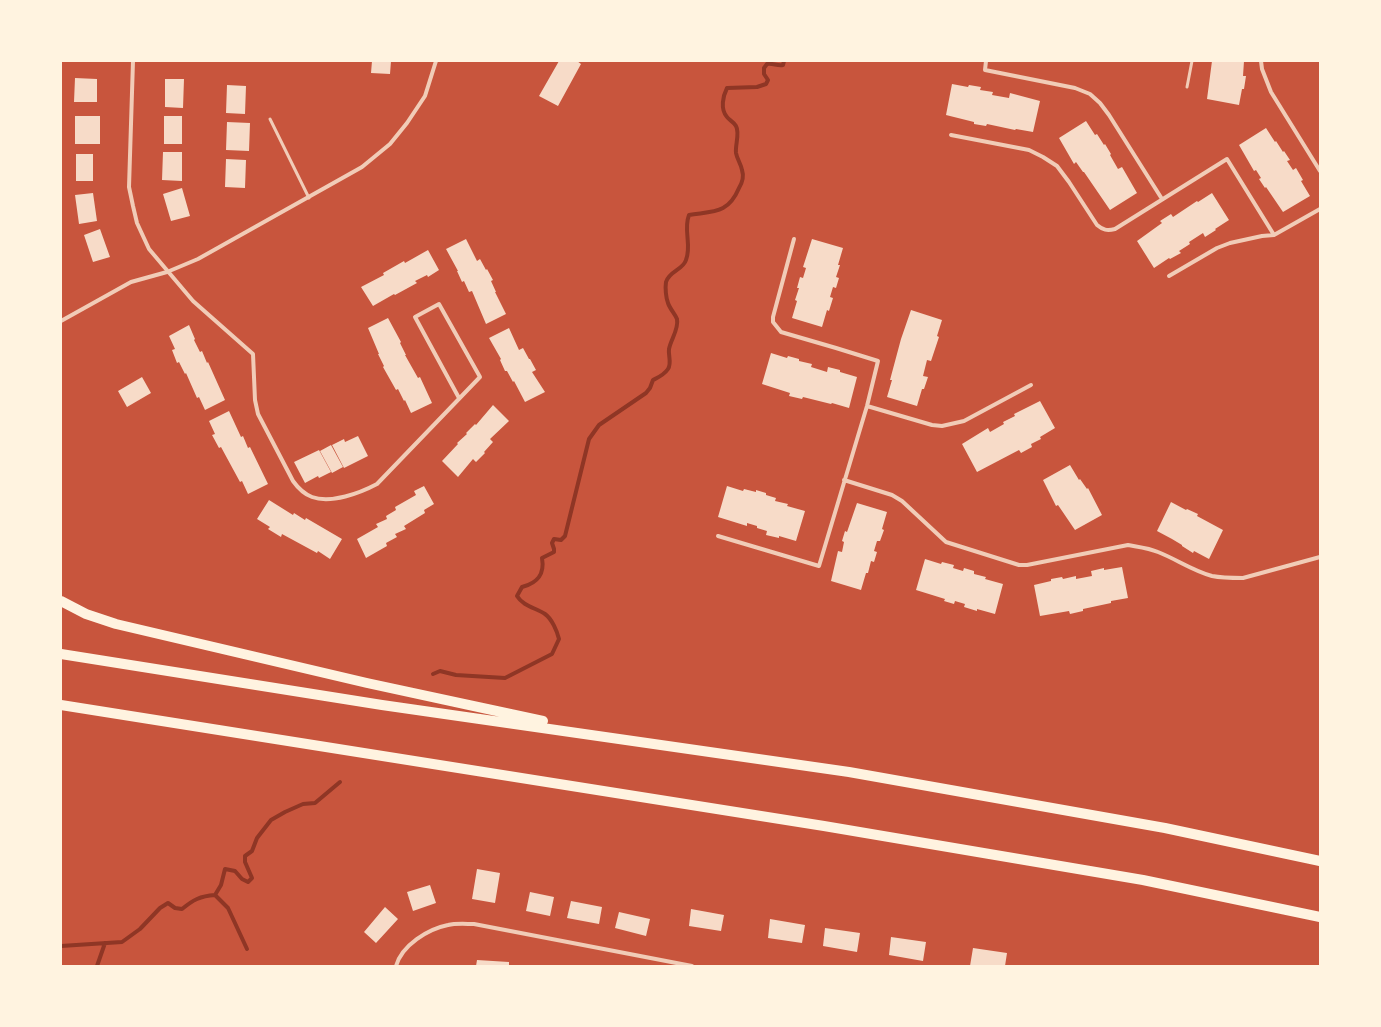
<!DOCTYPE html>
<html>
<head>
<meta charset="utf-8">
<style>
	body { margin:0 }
	#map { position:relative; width:1381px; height:1027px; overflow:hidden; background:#c8553d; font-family:"Varela Round",sans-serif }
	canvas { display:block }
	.frame { position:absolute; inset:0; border:62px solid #fff3e0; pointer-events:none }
</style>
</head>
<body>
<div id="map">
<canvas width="1381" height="1027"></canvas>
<div class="frame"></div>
</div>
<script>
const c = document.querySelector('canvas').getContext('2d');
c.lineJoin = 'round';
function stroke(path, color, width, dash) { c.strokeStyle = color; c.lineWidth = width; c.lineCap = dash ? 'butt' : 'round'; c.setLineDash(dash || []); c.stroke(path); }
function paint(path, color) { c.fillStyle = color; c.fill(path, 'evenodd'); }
stroke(new Path2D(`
	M433 674 440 671 456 675 505 678 552 654 559 639C557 631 552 619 545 614 536 608 523 606 517 596L522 587C537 583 545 575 542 558L554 552V549L552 543 554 539 561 540 565 536 589 439 599 425 646 393 650 388 653 380C659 377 664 375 668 369 672 363 668 355 669 349 671 339 679 329 677 319 675 314 670 309 668 303 666 298 665 288 666 282 669 271 683 270 686 260 692 245 683 230 689 215 714 211 728 214 739 188 742 183 744 176 742 170 741 164 737 159 736 153 735 145 740 133 736 126 734 122 729 120 727 117 720 109 723 96 727 88L757 87 766 84 768 80 764 74V68L767 64C773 63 777 66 783 65L784 61
	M215 895 228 908 247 949
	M61 946 122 942 140 929 160 908 168 903 175 908 182 909C193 900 200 896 215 895L221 885 225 869 235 871 242 879 248 882 252 878 245 862V856L252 851 257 838 271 820 285 812 303 804 315 803 340 782
	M97 966 105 943`), '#8f3625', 4);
paint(new Path2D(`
	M372 61H391L390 74 371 73Z
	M559 61H577L581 64 558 106 539 96Z
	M1212 61H1244L1243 76H1246L1244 89H1242L1239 105 1207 99Z
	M75 78 97 79V102H74Z
	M165 79H184L183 108 165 107Z
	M952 84 968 87 969 85 981 87 980 90 993 92 992 95 1009 98 1010 93 1040 101 1033 132 1016 129 1015 130 987 124 986 126 974 124V122L946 115Z
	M227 85 246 86 245 114 226 113Z
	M75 116H100V144H75Z
	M164 116H182V144H164Z
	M1086 121 1095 135 1097 134 1104 145 1105 144 1111 154 1110 155 1118 169 1122 167 1137 193 1110 210 1084 172H1083L1076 162 1074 164 1059 138Z
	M227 122 250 123 249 151 226 150Z
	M1266 128 1275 142 1276 141 1283 152 1284 151 1290 160 1287 161 1293 170 1296 168 1303 180 1301 181 1310 196 1283 212 1266 187 1265 188 1259 179 1261 178 1256 170 1254 171 1239 145Z
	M163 152H182V181L162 180Z
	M76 154H93V181H76Z
	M226 159 246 160 245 188 225 187Z
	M182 188 190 216 171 221 163 194Z
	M93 193 97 221 79 224 75 195Z
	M1212 193 1229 220 1215 229 1216 230 1205 237 1203 233 1189 242 1190 244 1179 251 1181 253 1170 259 1169 258 1154 268 1137 241 1162 223 1160 221 1171 214 1173 217 1197 201 1198 202Z
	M100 229 110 257 93 262 84 235Z
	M466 239 477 261 480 259 486 270 487 269 493 280 491 281 496 292H495L506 314 486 324 472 291 469 292 464 281 462 282 457 271H458L446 249Z
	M812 239 843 248 838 265H840L836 277 839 278 836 288 833 287 830 297 833 298 829 311 827 310 822 327 792 318 797 301 795 300 799 288H797L800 277 803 278 806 268 803 267Z
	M428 250 439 270 428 277 427 275 415 281 417 283 395 295 394 294 373 306 361 287 384 275 383 273 404 261 405 263Z
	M911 310 942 320 937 336 939 337 931 361 927 360 923 376 928 377 924 389H922L917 406 887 397 892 380H890L901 339Z
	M388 318 401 342 400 343 406 355H405L418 378 420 377 432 403 411 413 405 400 404 401 398 389 396 390 383 367 384 366 378 354H379L368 328Z
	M189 325 195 339 194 340 200 352 202 351 207 363 208 362 225 400 205 410 199 397 197 398 186 373 185 374 179 362 177 363 172 350 175 349 169 336Z
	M509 328 519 350 523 348 529 359H530L536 370 532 372 545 392 525 402 514 381 513 382 507 371H505L500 360 501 359 489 338Z
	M771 353 787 358 788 356 799 359V361L812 364 811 367 827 372 828 367 840 370V372L857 377 849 408 832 403 831 404 803 397 802 399 789 396 790 393 762 384Z
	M142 377 151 393 127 407 118 391Z
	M1040 401 1055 428 1040 437 1041 439 1031 444 1032 447 1021 453 1019 450 977 472 962 444 988 428 990 432 1004 424 1003 422 1015 416 1014 414Z
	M493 405 509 421 490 439 493 442 484 452 485 453 476 462 473 459 458 477 442 461 458 444 457 443 467 434 466 433 475 424 476 425Z
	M229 411 241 437 243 436 248 448 250 447 268 484 248 494 242 481 240 482 221 447 219 448 212 435 215 434 209 421Z
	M358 436 368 456 344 468 332 445 344 439 345 442Z
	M331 445 343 467 332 473 320 451Z
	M319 450 331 472 319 478 318 476 305 483 294 462Z
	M1070 465 1079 480 1080 479 1087 489 1088 488 1102 515 1075 530 1058 505 1056 506 1043 480Z
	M424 486 434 504 424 510 425 513 404 526 406 529 395 534 397 537 386 543 387 546 366 558 357 539 378 527 376 524 387 519 386 516 396 510 395 507 416 495 414 491Z
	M727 486 743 491 744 489 756 492V490L766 493V495L776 498 775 501 788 504 787 506 805 511 796 541 779 536V538L766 535 767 531 757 528V526L747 523V526L718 517Z
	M269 500 293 515 294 513 305 520 306 518 342 539 330 559 318 551 317 553 282 534 281 537 268 529 270 527 257 519Z
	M1171 502 1186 510 1187 509 1198 514 1197 516 1223 530 1209 559 1194 551 1193 553 1182 546V545L1172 539 1157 531Z
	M857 503 887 512 882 529 884 530 880 541H877L874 551 877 552 874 562 871 561 868 573H866L861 590 831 581 838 551 842 552 844 542 842 541 845 531 847 532Z
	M925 559 941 564 942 562 954 565 953 568 963 571 964 568 974 571V574L986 577 985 579 1003 584 995 614 977 609V611L964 607 965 604 955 601 954 604 944 601 945 599 916 590Z
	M1122 567 1128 598 1111 601V603L1083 609V611L1070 614 1069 611 1040 616 1034 585 1051 581V579L1062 577 1063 579 1076 576V579L1092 576 1091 571 1104 568V570Z
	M477 869 500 873 495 903 472 899Z
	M430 885 436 903 413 911 407 892Z
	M530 892 554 897 550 916 526 911Z
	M571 901 602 907 599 924 567 918Z
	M385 907 398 919 376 943 364 932Z
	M691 909 724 915 721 931 689 926Z
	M619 912 650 919 646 936 615 928Z
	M770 919 805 925 802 943 768 938Z
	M825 928 860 933 857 952 823 946Z
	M891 937 926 942 923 961 889 955Z
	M973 948 1007 953 1005 966H970Z
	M477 960 509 962V966H476Z`), '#f7dbc8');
stroke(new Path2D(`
	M1187 87 1192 61
	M270 119 309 198`), '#f1ccb7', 3);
stroke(new Path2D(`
	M133 61 129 187 133 206 137 223 149 249 193 301 253 354 255 400 258 414 293 481C298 488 304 494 312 497 331 504 360 493 377 484L480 377 439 304 415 317 459 398
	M986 61 985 70 1075 88 1090 94 1100 103 1109 115 1162 199
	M1261 61 1262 69 1271 92 1320 171
	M951 135 1029 150 1043 157 1057 166 1069 182 1097 225C1103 230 1107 231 1115 229L1227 159 1274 235
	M1169 276 1217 248 1230 243 1262 236 1274 235 1320 209
	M61 321 131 282 167 272 198 259 362 167 390 144 407 123 425 96 436 61
	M867 406 932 425 942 426 964 421 1031 385
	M844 480 892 495 902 501 946 542 1019 565H1027L1128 545C1139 547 1149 548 1158 552 1176 559 1193 571 1212 576 1222 578 1232 578 1243 578L1320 557
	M718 536 819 566 867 406 878 361 836 348 781 332 773 322V317L794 239
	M396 966C402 945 428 929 448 925 456 923 466 924 474 924L692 966`), '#f1ccb7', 4);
stroke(new Path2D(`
	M61 601 86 614 116 624 367 683 543 721
	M61 654 382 705 849 772 1165 828 1320 861
	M61 705 824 826 1143 880 1320 917`), '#fff3e0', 10);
</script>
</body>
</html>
